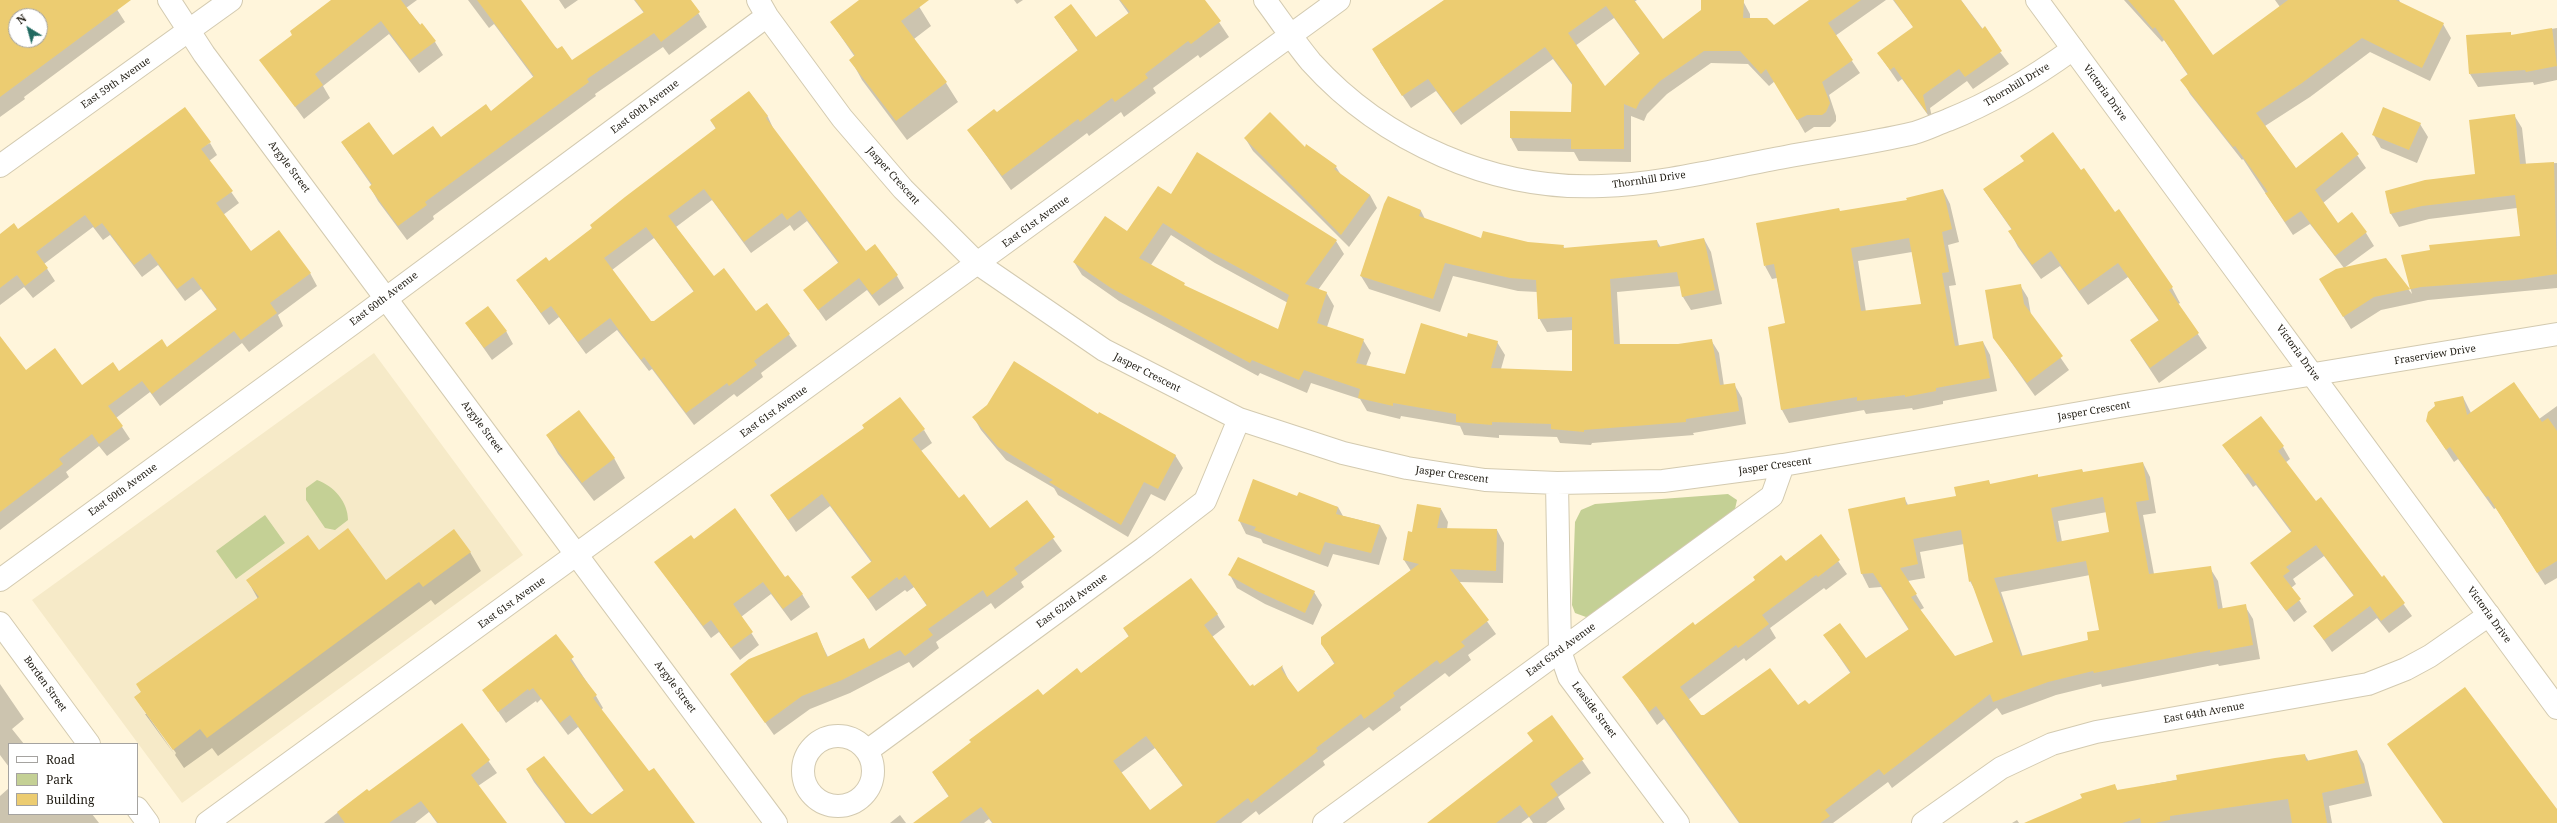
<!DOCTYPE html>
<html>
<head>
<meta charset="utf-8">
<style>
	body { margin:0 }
	#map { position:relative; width:2557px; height:823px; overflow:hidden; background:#fff5db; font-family:"Noto Serif",serif }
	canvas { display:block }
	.legend { position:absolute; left:8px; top:743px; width:130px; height:72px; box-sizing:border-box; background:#fff; border:1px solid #a5a3a0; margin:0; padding:5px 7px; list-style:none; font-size:12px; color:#1e1a11 }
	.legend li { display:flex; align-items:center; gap:8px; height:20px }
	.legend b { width:20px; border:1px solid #a5a3a0 }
	.north { position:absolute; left:8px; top:8px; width:40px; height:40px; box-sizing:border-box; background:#fff; border:1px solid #a5a3a0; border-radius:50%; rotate:323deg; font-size:11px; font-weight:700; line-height:16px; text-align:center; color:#1e1a11 }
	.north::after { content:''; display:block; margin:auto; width:14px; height:18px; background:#216a61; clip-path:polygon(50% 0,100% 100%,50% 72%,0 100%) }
</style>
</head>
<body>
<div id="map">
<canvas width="2557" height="823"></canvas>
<ul class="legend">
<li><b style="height:5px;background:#fff"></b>Road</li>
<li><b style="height:11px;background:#c4d095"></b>Park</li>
<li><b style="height:11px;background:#eccc71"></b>Building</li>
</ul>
<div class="north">N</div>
</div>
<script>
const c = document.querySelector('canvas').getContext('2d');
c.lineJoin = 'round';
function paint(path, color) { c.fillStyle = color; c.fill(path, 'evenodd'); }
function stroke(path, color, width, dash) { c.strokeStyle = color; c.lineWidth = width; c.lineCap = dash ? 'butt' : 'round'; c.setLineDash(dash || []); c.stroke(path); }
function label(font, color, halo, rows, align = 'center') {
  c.font = font + ' "Noto Serif",serif'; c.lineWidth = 3; c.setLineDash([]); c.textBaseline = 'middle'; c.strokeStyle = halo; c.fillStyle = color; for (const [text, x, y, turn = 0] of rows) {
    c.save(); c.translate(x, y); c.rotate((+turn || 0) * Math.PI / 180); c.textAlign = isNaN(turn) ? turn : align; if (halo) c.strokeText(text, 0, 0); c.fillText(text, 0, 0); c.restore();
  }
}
paint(new Path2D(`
	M374 353 523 555 182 803 32 600Z`), '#f6eac8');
paint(new Path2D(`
	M317 480C334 486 348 502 348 520L335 530 325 528 306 500V488Z
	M1728 494 1737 500 1735 509 1592 616 1586 617 1575 613 1572 605 1575 522 1581 510 1595 504Z
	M265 515 285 543 236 579 216 551Z`), '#c4d095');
paint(new Path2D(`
	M0 0H111L125 22 24 97 25 99 0 117ZM16 16H40V40H16Z
	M342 0H417L406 8 435 42 443 55 419 73 389 34 323 86 330 98 304 119 261 60Z
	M468 0H500L572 61 644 13 634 0H690L707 27 669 55 663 47 595 94 596 96 433 216 434 219 407 240 378 201 370 187 372 186 342 143 393 157 441 138 491 112 534 78 494 24 489 28Z
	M559 0H578L565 9Z
	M861 0H915L931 26 914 39 946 83 958 102 907 140 862 80 851 60 855 57 831 22Z
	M1014 0H1023L1017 4Z
	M1119 0H1204L1229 37 1200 58 1198 55 1153 88 1156 93 1124 117 1121 112 1089 136 1087 133 1011 190 968 130 997 113 1078 51 1055 18 1096 39 1129 14Z
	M1446 0H1637L1634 2 1662 41 1743 1 1750 14V19L1774 27 1811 0H1886L1835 36 1860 73 1829 95 1836 116V121L1830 127H1814L1805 133 1775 81 1769 86 1748 64 1711 63 1667 94 1647 114 1644 121 1631 116V162L1579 161 1574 152 1518 151 1511 138 1572 113 1573 86 1553 59 1461 125 1436 91 1411 108 1380 62ZM1614 18 1640 54 1605 87 1575 46Z
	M1893 0H1961L2009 64 1973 89 1967 81 1930 108 1933 122 1902 79 1898 82 1878 53 1914 28Z
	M2124 0H2173L2213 56 2280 7 2275 0H2399L2401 4 2443 24 2451 38 2430 81 2370 52 2310 97 2265 126 2296 169 2342 133 2366 168 2323 203 2338 224 2366 233 2374 246 2344 268 2386 260 2412 294 2402 256 2521 237 2517 208 2429 219 2399 227 2391 214 2386 192 2476 175 2514 115 2522 128 2526 164 2557 163V288L2428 300 2381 310 2351 329 2328 292 2344 268 2310 224 2293 235 2243 159 2242 160 2190 94 2182 80 2188 75 2164 40 2162 42Z
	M2557 28V80L2534 85 2533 82 2478 87 2470 74 2510 33 2512 36Z
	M749 92 768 117 774 130 866 252 897 276 904 288 879 306 867 290 826 321 804 290 839 264 807 221 794 231 790 225 751 253 712 200 676 227 714 278 756 312 767 304 797 346 761 373 763 377 737 397 734 394 694 425 652 369 649 371 617 330 586 354 559 317 549 325 517 280 549 263 716 129 711 121ZM654 238 694 292 654 322H651L612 270Z
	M2420 124 2428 137 2417 163 2381 148 2373 134Z
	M1245 138 1305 148 1336 167 1341 175 1370 195 1377 208 1349 247 1253 151Z
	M210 143 217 155 209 161 239 203 223 215 251 252 310 273 317 286 278 315 283 326 249 352 242 343 160 406 150 392 116 418 130 439 107 456 99 446 66 472 69 477 0 530V337L26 372 82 386 119 372 167 348 217 310 201 289 185 301 158 265 142 277 110 235 103 240 93 227 44 264 55 281 33 298 24 287 0 305V236L18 230Z
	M1198 154 1336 241 1344 254 1318 290 1326 292 1334 306 1327 327 1363 340 1371 353 1366 366 1406 375 1468 338 1497 342 1505 355 1501 369 1573 372V330L1547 332 1539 318 1538 292 1518 291 1453 276 1440 312 1369 289 1361 276 1389 198 1421 211 1425 219 1482 240 1563 246 1565 249 1657 241 1661 248 1704 239 1711 252 1722 304 1691 310 1683 297 1681 286 1617 292 1620 345H1678L1711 340 1719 353 1724 386 1734 384 1742 398 1746 424 1693 433 1694 435 1592 443 1591 445 1560 443 1557 437 1499 435V438L1464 435 1460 426 1401 416 1400 419 1367 411 1360 399 1311 383 1307 393 1260 373 1258 376 1119 301 1082 275 1074 262 1127 233 1171 196ZM1171 235 1215 263 1288 303 1279 331 1186 287 1151 265Z
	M2081 171 2172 288 2180 303 2178 304 2207 348 2159 383 2131 341 2159 321 2128 277 2088 305 2060 266 2041 279 2018 247 2010 232 2012 230 1984 190Z
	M1943 190 1950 204 1959 242 1948 245 1956 285 1949 286 1959 346 1983 342 1990 355 1997 391 1943 401V404L1913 410 1912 408 1866 414 1864 410 1789 423 1782 410 1769 328 1786 324 1777 278 1772 279 1765 266 1841 212 1908 201ZM1912 252 1922 305 1866 312 1858 261Z
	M2020 285 2028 298 2031 315 2069 370 2035 396 1994 338Z
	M466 323 506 331 513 344 492 360Z
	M2463 397 2471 413 2539 419 2557 406V578L2545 585 2496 508 2494 509 2458 459 2454 462 2427 421Z
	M1098 415 1175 455 1183 468 1165 501 1151 494 1128 537 1058 495 1054 488 1006 460 981 430 974 418Z
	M924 430 932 443 921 451 958 499 990 529 1026 501 1062 551 1021 582 1024 587 995 609 991 603 936 642 939 648 913 668 909 662 850 693 810 709 774 735 731 674 816 633 828 657 864 639 869 650 927 606 914 587 907 592 905 590 876 611 853 577 872 563 830 506 796 532 771 496Z
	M547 435 614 458 625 478 594 501 558 454Z
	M2223 445 2283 447 2290 459 2285 463 2316 503 2381 579 2384 577 2412 616 2389 633 2377 618 2332 652 2314 626 2354 596 2324 556 2293 579 2296 584 2291 588 2307 612 2294 622 2251 563 2292 533 2256 485 2253 487Z
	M2143 463 2150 477 2156 513 2143 515 2154 574 2210 568 2218 581 2223 610 2245 606 2253 619 2260 659 2219 666 2218 664 2102 687 2101 684 2056 695 2002 715 1997 708 1892 788 1888 782 1833 823H1739L1664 719 1657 725 1624 677 1821 536 1847 574 1826 590 1824 588 1770 628 1776 638 1746 661 1744 658 1688 700 1700 716 1809 706 1851 674 1825 636 1866 659 1909 630 1881 587 1869 588 1862 574 1905 499 1908 505 1957 497 1989 482 1991 485 2037 475 2039 478 2082 470 2083 473ZM2107 512 2110 533 2062 542 2058 521ZM1964 544 1970 581 1977 594 1994 642 1955 657 1920 610 1924 608 1908 581 1925 578 1920 552ZM2090 575 2100 631 2089 641 2023 657 2001 592Z
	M1298 497 1338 507 1343 516 1380 525 1387 538 1379 565 1333 554 1328 567 1263 543 1261 539 1246 534 1239 520Z
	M1441 509 1448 522 1447 529 1497 530 1504 543 1503 583 1459 582 1496 634 1468 655 1471 660 1449 677 1445 673 1400 707 1401 710 1373 731 1369 727 1323 761 1325 765 1259 815 1256 811 1241 823H992L989 819 984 823H914L949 797 933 773 1042 696 1080 674 1129 637 1124 629 1217 614 1225 627 1212 637 1250 688 1254 687 1282 666 1289 681 1298 693 1335 665 1322 644 1411 571 1404 560 1412 533ZM1155 748 1183 786 1150 811 1121 773Z
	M318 551 386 581 470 552 481 571 435 605 431 600 218 756 212 748 184 768 135 697 258 599 248 581ZM145 714H148L176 753 175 755Z
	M655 562 785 578 802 594 810 607 791 621 771 594 741 617 759 645 740 660 719 632 711 638Z
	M1230 575 1314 592 1322 605 1313 625 1265 604 1237 588Z
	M556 635 596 696 603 708 601 710 649 772 693 823H565L534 782 527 770 593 815 624 791 578 727 568 735 541 699 537 703 536 701 506 723 483 690Z
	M0 684 24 719 12 729 24 744H9V767L0 755Z
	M1552 717 1591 773 1558 797 1565 809 1546 823H1533L1529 817 1521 823H1429L1533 742Z
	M462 724 497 773 478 786 506 823H437L429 812 415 823H324L367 790 369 793Z
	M2388 744 2557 812V823H2444Z
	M2357 751 2364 764 2372 796 2329 806 2332 823H2026L2114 785 2118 791 2305 755 2309 762Z
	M9 788V814H92L99 823H0V796Z
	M900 815 906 823H890Z
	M2017 820 2019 823H2012Z`), '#0003');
paint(new Path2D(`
	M0 0H131L0 97ZM16 16H40V40H16Z
	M331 0H401L420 25 422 23 436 41 410 60 381 21 315 74 323 85 295 107 259 60 292 35 290 31Z
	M477 0H521L557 49 562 46 572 60 644 12 635 0H691L700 12 661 42 654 33 587 79 589 82 425 202 427 205 398 226 369 187 372 184 341 142 369 122 393 155 433 126 441 137 486 104 491 111 534 76Z
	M859 0H929L901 21 947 82 896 121 849 60 855 55 830 22Z
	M1120 0H1205L1221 21 1191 44 1188 41 1145 74 1148 78 1115 102 1112 98 1080 122 1078 119 1002 176 967 130 994 109 997 112 1078 50 1054 17 1071 4 1096 37 1130 12Z
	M1444 0H1634L1663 39 1701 10V0H1744L1743 18H1767L1774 25 1809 0H1861L1828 23 1853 60 1822 82 1830 103 1826 112 1822 115H1807L1797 120 1766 69 1761 74 1740 51H1704L1660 81 1640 101 1636 109 1624 104V149H1571V139L1510 138V111L1571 112 1572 83 1545 47 1453 113 1428 79 1402 96 1372 49ZM1606 6 1640 53 1605 86 1568 33Z
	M1894 0H1961L1982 29 1985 26 2002 51 1965 77 1959 69 1923 95 1927 113 1894 67 1890 70 1877 53 1913 27Z
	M2128 0H2174L2213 55 2288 0H2396L2444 23 2422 68 2362 38 2302 83 2256 113 2296 168 2342 132 2359 154 2315 190 2338 223 2352 212 2367 232 2335 256 2301 211 2285 222 2265 193 2268 192 2235 146 2233 147 2180 80 2188 74 2155 27 2153 29Z
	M2552 28 2557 66 2526 72 2525 70 2469 74 2466 35 2511 32V35Z
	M749 91 768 116 766 118 866 251 875 244 898 275 872 295 859 278 818 310 803 290 839 262 800 210 787 220 782 213 744 242 704 189 668 216 714 276 724 268 756 311 767 303 790 334 754 361 757 365 729 386 727 383 686 413 644 357 641 360 610 318 578 342 551 306 541 313 516 280 546 257 549 261 592 228 590 225 625 197 716 128 710 120ZM646 227 694 291 654 321H651L604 258Z
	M185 107 211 142 201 149 233 191 216 203 251 251 279 230 311 273 270 303 277 313 241 340 234 331 152 394 142 381 108 406 123 426 99 444 92 434 59 459 63 464 0 512V336L26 370 55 348 82 385 113 362 119 371 162 339 167 347 217 309 193 277 177 289 150 253 134 265 102 223 95 228 85 215 36 252 48 268 25 286 17 275 0 288V234L14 223 18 229Z
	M2383 107 2421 123 2409 150 2372 135Z
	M1270 112 1305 147 1306 144 1337 166 1334 169 1370 195 1341 235 1244 138Z
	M2515 114 2520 164 2554 162 2557 274 2515 280 2421 287 2374 297 2343 317 2319 279 2336 269 2386 258 2410 289 2401 255 2430 250 2429 245 2520 236 2515 195 2422 206 2390 214 2385 191 2425 180 2475 174 2469 120Z
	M2053 132 2081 170 2084 168 2115 212 2119 209 2173 287 2169 290 2199 333 2150 368 2130 340 2159 320 2118 263 2079 291 2051 251 2032 265 2008 231 2012 229 1983 189 2024 161 2020 156Z
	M1197 152 1337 240 1305 284 1327 292 1317 323 1364 339 1356 363 1405 374 1421 323 1467 337 1468 333 1498 341 1491 368 1572 371V317L1538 319 1536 280 1510 278 1445 263 1433 299 1360 276 1384 204 1388 196 1421 210 1419 216 1481 238 1483 231 1528 242 1564 245 1563 248 1657 240 1658 247 1704 238 1715 290 1682 297 1677 272 1610 279 1614 344H1678L1712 339 1720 385 1735 383 1739 411 1686 419V422L1584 430V432L1551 429V424L1492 422V425L1456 422V414L1393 403V406L1358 398 1360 389 1304 370 1299 380 1252 360 1250 363 1111 288 1073 262 1105 216 1127 231 1158 186 1171 194ZM1163 223 1206 250 1289 295 1278 329 1184 285 1185 283 1139 258Z
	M1943 189 1952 229 1942 232 1949 272 1942 273 1955 346 1983 341 1990 378 1936 388V391L1905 397V395L1857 401V397L1781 410 1768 327 1785 323 1774 264 1764 266 1756 223 1839 208 1840 211 1907 200 1906 198ZM1909 238 1921 304 1861 311 1851 248Z
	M2021 284 2024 304 2063 356 2027 383 1993 338 1985 290Z
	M488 306 507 331 484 348 465 323Z
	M1014 361 1098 414 1099 412 1176 455 1158 489 1144 482 1121 525 1049 482 1053 480 998 447 972 417 987 405Z
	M2514 382 2542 422 2548 418 2557 431V561L2537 573 2488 496 2486 497 2450 447 2446 450 2426 421 2428 412 2435 406 2434 402 2463 396 2467 415Z
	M900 397 925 429 912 439 959 498 964 494 990 528 1027 500 1055 537 1014 568 1018 574 987 597 983 590 928 629 933 635 905 656 900 650 842 680 802 696 765 723 730 674 749 659 817 632 827 657 864 638 869 649 927 605 905 575 899 580 897 577 868 599 851 577 872 561 822 494 788 520 770 495 864 428 862 425Z
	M579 410 615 458 582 483 546 435Z
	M2261 416 2284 446 2278 451 2316 501 2321 497 2382 577 2384 575 2405 603 2381 621 2370 606 2324 640 2313 626 2354 595 2316 545 2286 567 2290 571 2283 576 2301 599 2286 611 2250 563 2292 531 2248 473 2245 475 2222 445Z
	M2143 462 2149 500 2136 502 2149 574 2211 566 2218 609 2246 604 2253 645 2210 653V650L2094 673 2093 671 2048 682 1993 702 1990 694 1884 775 1879 769 1825 810 1830 816 1820 823H1740L1656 706 1649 712 1622 677 1693 622 1695 625 1755 580 1753 577 1781 555 1786 561 1821 534 1840 560 1818 577 1816 575 1762 615 1769 624 1738 648 1736 645 1680 687 1701 715H1704L1770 668 1798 705 1805 700 1809 704 1851 672 1823 635 1840 623 1866 658 1909 629 1873 573 1861 574 1848 509 1905 497 1906 505 1956 496 1954 487 1989 480 1990 484 2038 474V477L2082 469 2083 472ZM2103 497 2109 532 2057 542 2051 508ZM1961 530 1969 582 1971 581 1993 642 1955 656 1911 597 1917 594 1900 568 1918 564 1913 539ZM2086 561 2099 630 2087 632 2088 640 2021 656 1994 578Z
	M1253 479 1297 496 1299 492 1338 507 1336 514 1380 525 1371 553 1325 542 1320 555 1254 530 1256 527 1238 521Z
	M1417 504 1441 508 1437 528 1497 529 1496 571 1450 569 1489 620 1461 642 1465 646 1440 664 1437 660 1393 693 1395 696 1364 719 1361 714 1316 748 1318 751 1251 803 1248 798 1215 823H993L981 807 959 823H913L949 796 932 772 971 742 969 740 1038 689 1043 695 1077 668 1081 673 1129 636 1123 628 1191 578 1218 614 1204 625 1250 686 1253 684 1254 686 1283 665 1281 669 1298 692 1335 663 1321 644V637L1419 564 1403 560 1408 531 1412 532ZM1146 736 1183 785 1150 810 1113 761Z
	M735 508 785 577 788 575 803 594 783 609 763 582 733 604 753 632 731 648 711 620 703 626 654 562 691 535 694 539Z
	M348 528 386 580 454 529 471 552 423 587 419 582 207 738 200 729 173 750 134 697 141 692 136 684 259 597 246 580 308 535 319 550Z
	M1238 557 1315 591 1305 613 1257 591 1228 575Z
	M556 634 574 657 570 660 597 695 593 698 649 771 654 768 695 823H566L526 769 544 756 591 815 624 790 570 715 560 723 533 688 529 691 528 689 498 712 482 690Z
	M2465 687 2557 809V823H2443L2387 744Z
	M1552 715 1584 759 1550 784 1558 795 1529 817 1520 805 1496 823H1427L1533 741 1527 733Z
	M462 723 490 760 471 775 507 823H438L421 801 389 823H345L337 812 367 789 369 791Z
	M2357 750 2365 783 2322 793 2327 823H2292L2288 799 2170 816V820L2155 823H2141L2140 818 2122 823H2024L2082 798 2080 794 2115 784 2117 790 2177 780 2176 775 2275 758 2305 754 2306 761Z`), '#eccc71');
const minor = new Path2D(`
	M758 0 767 16 842 118 903 189 977 263 1104 350 1239 419 1343 453 1407 468 1485 480 1557 483 1663 481 1783 465 2120 406 2557 334
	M1265 0C1280 20 1295 43 1311 62 1383 142 1494 191 1602 186 1663 184 1725 168 1785 157 1828 149 1872 143 1914 133 1925 130 1937 124 1948 120 1993 102 2033 78 2073 49
	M0 166 231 0
	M1557 483 1560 651 1569 677 1678 823
	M0 580 353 323 767 16
	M0 623 89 744
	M803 771a35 35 0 1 1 70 0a35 35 0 1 1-70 0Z
	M867 751 1144 548 1205 501 1239 419
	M137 808 148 823
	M207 823 1339 0
	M1324 823 1772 496 1783 465
	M1923 823 2001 768 2052 744 2096 732 2368 684 2406 669 2430 656 2489 615`);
const tertiary = new Path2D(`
	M169 0 204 54 776 823
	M2037 0 2557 708`);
stroke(minor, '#d3cab0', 24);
stroke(tertiary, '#d3cab0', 24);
stroke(minor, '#fff', 22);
stroke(tertiary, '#fff', 22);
label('10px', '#1e1a11', '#fff', [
	["East 59th Avenue",116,83,-35],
	["Thornhill Drive",2017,85,-31],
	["Victoria Drive",2105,93,54],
	["East 60th Avenue",645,107,-37],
	["Argyle Street",289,167,53],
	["Jasper Crescent",893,176,48],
	["Thornhill Drive",1649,180,-8],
	["East 61st Avenue",1036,222,-36],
	["East 60th Avenue",384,299,-37],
	["Victoria Drive",2298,353,54],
	["Fraserview Drive",2435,355,-9],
	["Jasper Crescent",1147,373,27],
	["Jasper Crescent",2094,411,-10],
	["East 61st Avenue",774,412,-36],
	["Argyle Street",482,427,53],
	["Jasper Crescent",1775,466,-8],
	["Jasper Crescent",1452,475,8],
	["East 60th Avenue",123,490,-36],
	["East 62nd Avenue",1072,601,-36],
	["East 61st Avenue",512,603,-36],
	["Victoria Drive",2489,615,54],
	["East 63rd Avenue",1561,650,-36],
	["Borden Street",45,684,54],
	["Argyle Street",675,687,53],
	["Leaside Street",1594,710,53],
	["East 64th Avenue",2204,713,-10]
]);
</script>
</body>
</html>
